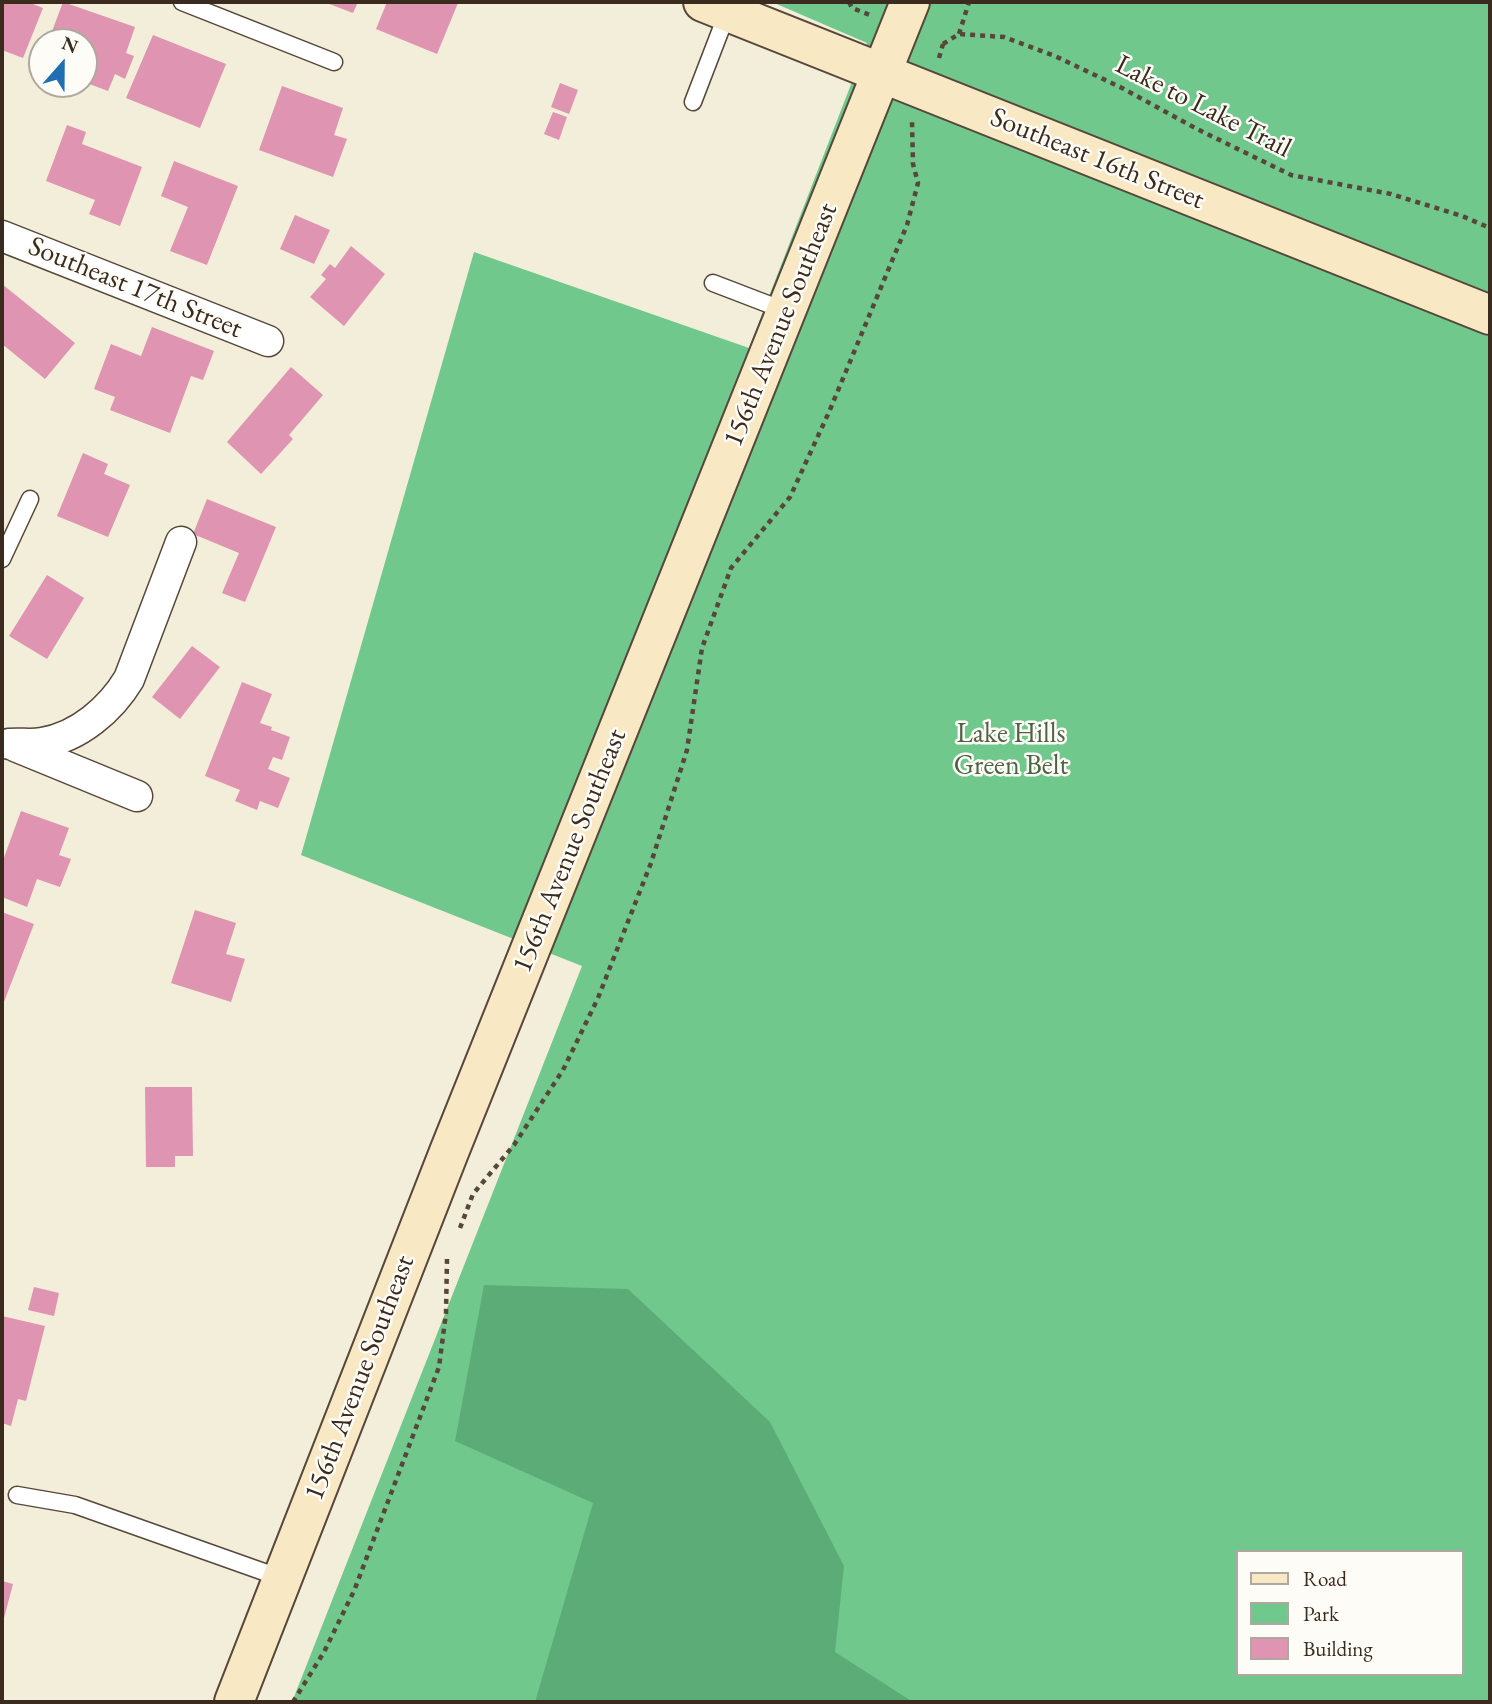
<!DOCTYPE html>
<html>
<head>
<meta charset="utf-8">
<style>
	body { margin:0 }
	#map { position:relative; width:1492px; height:1704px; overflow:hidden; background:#f2eed9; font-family:"EB Garamond",serif }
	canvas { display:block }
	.frame { position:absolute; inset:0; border:4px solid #3b2a1e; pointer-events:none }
	.legend { position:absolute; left:1236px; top:1550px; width:228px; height:126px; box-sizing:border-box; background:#fdfcf7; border:2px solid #afa8a0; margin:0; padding:9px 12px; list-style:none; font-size:21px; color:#3b2a1e }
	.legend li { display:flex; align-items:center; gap:14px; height:35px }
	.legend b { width:35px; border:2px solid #afa8a0 }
	.north { position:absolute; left:28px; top:28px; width:70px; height:70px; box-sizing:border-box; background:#fdfcf7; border:2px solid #afa8a0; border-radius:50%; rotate:21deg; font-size:19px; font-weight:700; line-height:28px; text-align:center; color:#3b2a1e }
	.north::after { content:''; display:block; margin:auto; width:24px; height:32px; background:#1f6fb2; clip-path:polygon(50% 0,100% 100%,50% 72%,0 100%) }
</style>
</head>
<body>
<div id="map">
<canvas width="1492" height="1704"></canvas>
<div class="frame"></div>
<ul class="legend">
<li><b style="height:9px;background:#f8e8c3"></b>Road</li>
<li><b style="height:19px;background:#71c88d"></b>Park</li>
<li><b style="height:19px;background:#df94b1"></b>Building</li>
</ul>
<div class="north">N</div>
</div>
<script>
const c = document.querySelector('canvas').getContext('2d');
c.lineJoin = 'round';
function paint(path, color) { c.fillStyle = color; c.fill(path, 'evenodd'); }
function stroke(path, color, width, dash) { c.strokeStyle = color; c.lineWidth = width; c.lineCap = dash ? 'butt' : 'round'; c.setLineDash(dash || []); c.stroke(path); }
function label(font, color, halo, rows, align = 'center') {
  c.font = font + ' "EB Garamond",serif'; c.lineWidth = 5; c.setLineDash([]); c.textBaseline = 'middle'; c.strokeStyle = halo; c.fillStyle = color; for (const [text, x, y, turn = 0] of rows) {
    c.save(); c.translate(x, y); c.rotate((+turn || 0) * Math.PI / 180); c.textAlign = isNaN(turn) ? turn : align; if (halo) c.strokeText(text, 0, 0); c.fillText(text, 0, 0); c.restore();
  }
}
paint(new Path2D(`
	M772 2H1490V1702H292L582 966 301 855 474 252 749 348 867 43ZM1238 1552H1462V1674H1238Z`), '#71c88d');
paint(new Path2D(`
	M484 1285 628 1289 770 1422 844 1566 835 1652 913 1702H535L593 1503 455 1441Z`), '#5cac78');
paint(new Path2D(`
	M2 2H28L43 8 23 58 2 50Z
	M63 2 135 27 126 53 134 56 125 79 115 74 108 91 84 82V42H48Z
	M324 2H358L353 13Z
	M387 2 458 3 437 54 376 29Z
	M153 35 226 64 200 128 126 98Z
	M560 83 578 90 569 114 551 107Z
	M282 86 343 108 334 135 347 139 333 177 259 150Z
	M553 112 567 117 559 140 544 134Z
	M67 125 86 132 82 144 142 167 120 226 89 214 95 200 46 181Z
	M174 161 238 186 207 265 170 251 188 207 161 196Z
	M295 215 330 230 314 264 280 249Z
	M351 246 385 274 344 326 310 297 326 279 321 275 330 264 335 268Z
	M2 284 75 343 45 379 2 344Z
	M152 327 214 351 203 380 191 376 170 433 110 410 115 397 94 389 111 344 141 356Z
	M291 367 323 395 289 435 293 439 261 474 227 442Z
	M83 453 108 464 104 474 130 485 108 537 57 516Z
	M207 499 276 527 245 602 222 593 239 553 193 534Z
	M47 575 84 598 47 659 9 636Z
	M192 646 220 667 180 719 152 697Z
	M242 682 272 694 260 723 272 727 271 730 290 737 282 760 273 757 268 769 290 778 278 808 260 801 257 810 235 801 240 790 205 776Z
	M21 811 69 828 59 855 71 859 60 887 37 879 27 907 2 897V863Z
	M195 910 236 923 226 954 245 959 231 1002 171 983Z
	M2 912 34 924 2 1007Z
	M145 1087H192L193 1156H175V1167H146Z
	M34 1287 59 1293 54 1316 28 1310Z
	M2 1316 45 1326 26 1401 18 1399 11 1426 2 1423Z
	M2 1581 13 1584 4 1618 2 1617Z`), '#df94b1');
const lane = new Path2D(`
	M182 2 334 62
	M693 102 728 11
	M713 283 786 311
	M2 559 30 499
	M17 1495 75 1505 281 1578`);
const street = new Path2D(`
	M2 236 268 341
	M9 744C20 743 32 745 42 743 79 737 111 709 129 679L181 542
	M15 746 137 796`);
const secondary = new Path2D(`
	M703 2 1490 315
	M234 1702 449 1152 910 2`);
stroke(lane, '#56473a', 19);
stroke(street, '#56473a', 33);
stroke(secondary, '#56473a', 42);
stroke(new Path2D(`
	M849 2 852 8 870 15
	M959 34 969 2
	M943 44 959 34 1004 37 1055 56 1122 88 1197 129 1291 175 1391 194 1462 216 1490 228
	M939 58 943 44
	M460 1228 473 1194 514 1145 563 1070 598 998 651 863 687 750 702 648 731 568 790 497 829 412 907 225 918 183 913 164 912 121
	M293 1702 324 1652 354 1591 439 1367 446 1313 447 1259`), '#56473a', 4.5, [5, 5]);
stroke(lane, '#fff', 16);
stroke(street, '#fff', 30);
stroke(secondary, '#f8e8c3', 38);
label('28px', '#3b2a1e', '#fdfcf7', [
	["Lake to Lake Trail",1203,107,27],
	["Southeast 16th Street",1097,159,22],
	["Southeast 17th Street",135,288,22],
	["156th Avenue Southeast",781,325,-68],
	["156th Avenue Southeast",570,851,-68],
	["156th Avenue Southeast",360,1378,-69]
]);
label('28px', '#4e6145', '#fdfcf7', [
	["Lake Hills",1011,734],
	["Green Belt",1011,766]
]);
</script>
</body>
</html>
